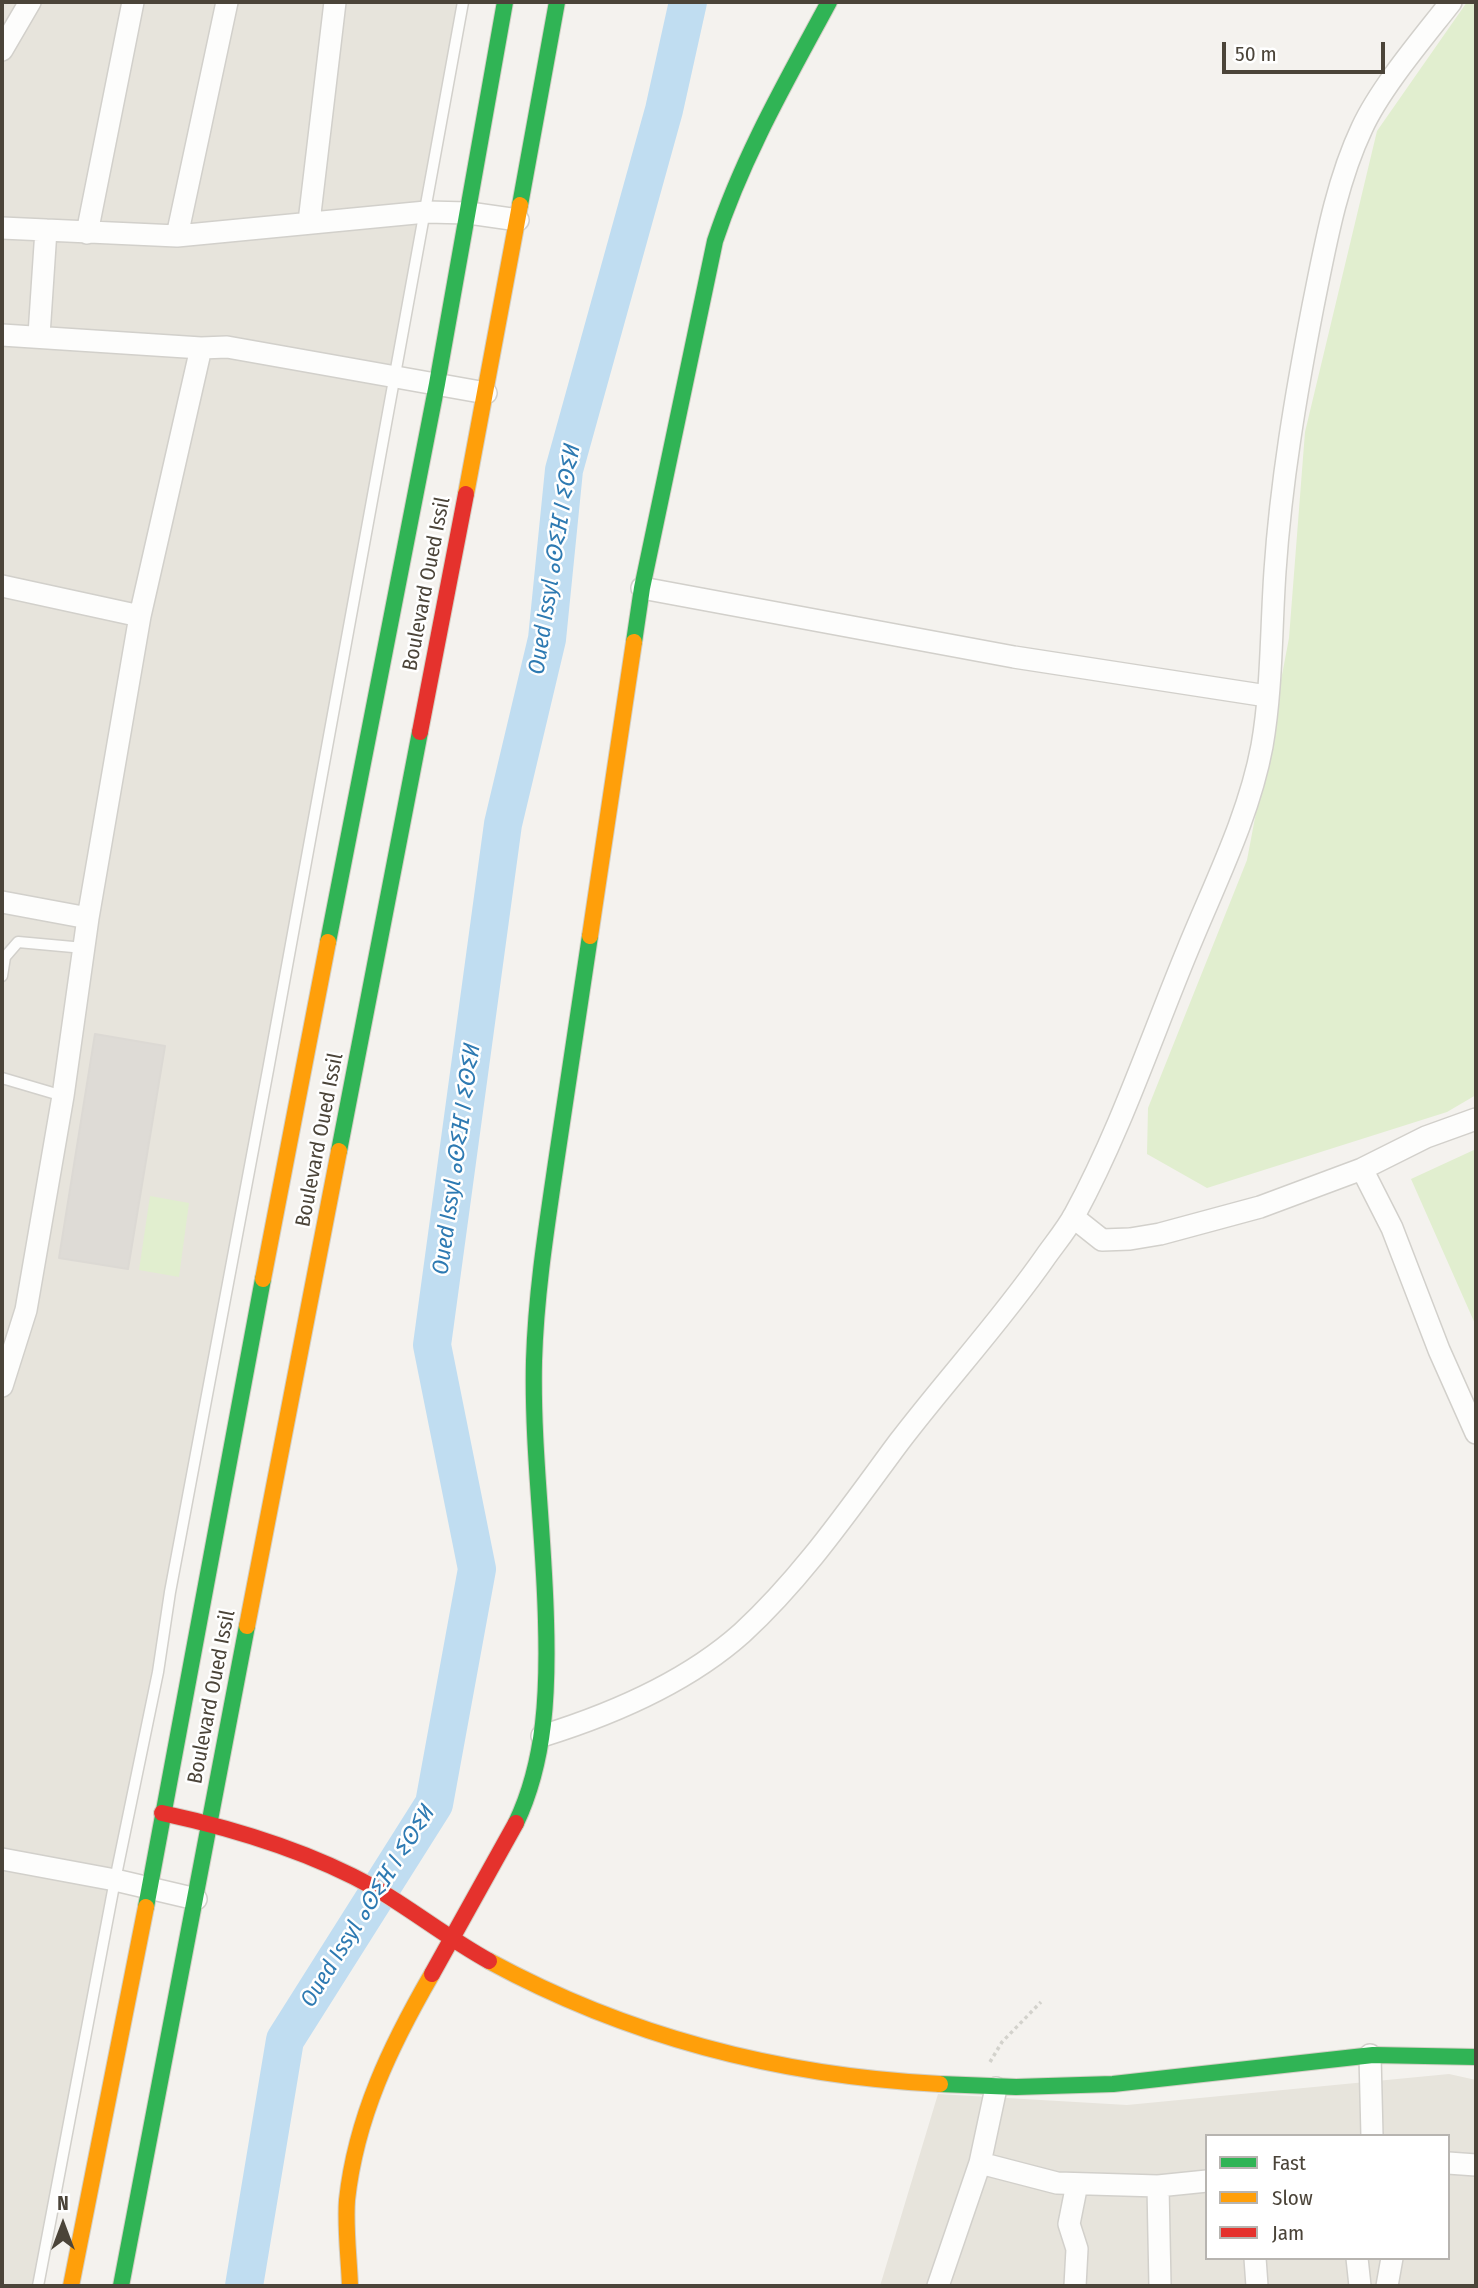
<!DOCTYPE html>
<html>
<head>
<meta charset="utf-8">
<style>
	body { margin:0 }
	#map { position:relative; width:1478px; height:2288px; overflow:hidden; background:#f4f2ee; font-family:"Fira Sans Condensed",sans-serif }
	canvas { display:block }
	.frame { position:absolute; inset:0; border:4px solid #4b4439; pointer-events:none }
	.legend { position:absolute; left:1205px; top:2134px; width:245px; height:126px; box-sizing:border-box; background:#fff; border:2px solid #b7b4b0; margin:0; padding:9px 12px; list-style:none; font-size:21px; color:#4b4439 }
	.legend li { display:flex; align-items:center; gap:14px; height:35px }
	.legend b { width:35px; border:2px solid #b7b4b0 }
	.north { position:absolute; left:28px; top:2190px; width:70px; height:70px; -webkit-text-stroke:5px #fff; paint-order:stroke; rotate:0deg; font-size:19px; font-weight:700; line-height:28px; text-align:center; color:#4b4439 }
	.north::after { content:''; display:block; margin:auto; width:24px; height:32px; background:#4b4439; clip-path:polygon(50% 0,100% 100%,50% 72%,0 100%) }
	.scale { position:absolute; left:1222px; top:42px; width:163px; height:32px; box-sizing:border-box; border:4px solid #4b4439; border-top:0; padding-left:9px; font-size:21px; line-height:24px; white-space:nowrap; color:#4b4439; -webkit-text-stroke:5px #fff; paint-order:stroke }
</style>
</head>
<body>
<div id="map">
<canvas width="1478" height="2288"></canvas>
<div class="frame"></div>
<ul class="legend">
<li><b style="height:9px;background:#30b455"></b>Fast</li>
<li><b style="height:9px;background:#ff9f0a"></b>Slow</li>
<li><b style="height:9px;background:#e5322d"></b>Jam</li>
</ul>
<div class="north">N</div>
<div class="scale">50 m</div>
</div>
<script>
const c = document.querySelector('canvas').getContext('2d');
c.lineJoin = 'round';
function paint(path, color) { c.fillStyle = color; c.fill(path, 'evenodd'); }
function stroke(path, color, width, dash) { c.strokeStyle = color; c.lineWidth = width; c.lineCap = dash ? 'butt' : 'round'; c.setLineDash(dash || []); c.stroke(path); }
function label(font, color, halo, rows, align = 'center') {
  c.font = font + ' "Fira Sans Condensed","Noto Sans Tifinagh",sans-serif'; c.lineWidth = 5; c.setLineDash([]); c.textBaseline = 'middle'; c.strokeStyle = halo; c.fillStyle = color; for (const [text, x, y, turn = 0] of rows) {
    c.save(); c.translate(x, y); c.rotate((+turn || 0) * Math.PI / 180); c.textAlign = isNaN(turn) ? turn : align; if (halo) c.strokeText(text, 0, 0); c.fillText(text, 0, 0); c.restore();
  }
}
paint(new Path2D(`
	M2 2H462L128 1844 41 2286H2Z
	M1449 2074 1476 2080V2286H880L938 2094 1127 2105ZM1207 2136H1448V2258H1207Z`), '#e7e4dc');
paint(new Path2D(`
	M1467 2H1476V1095L1447 1112 1207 1188 1147 1154 1148 1108 1247 860 1289 638 1305 432 1377 131Z
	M1476 1149V1326L1411 1179Z
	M150 1196 189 1203 179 1277 139 1270Z`), '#e1eecf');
stroke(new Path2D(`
	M244 2286 285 2040 434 1804 477 1569 432 1345 503 824 547 639 564 470 664 110 688 2`), '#c0ddf1', 38);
const building = new Path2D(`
	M95 1034 165 1046 128 1269 59 1258Z`);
paint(building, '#dedbd6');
stroke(building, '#dcd9d4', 2);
const lane = new Path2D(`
	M2 976 5 957 18 942 84 948
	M2 1078 63 1096
	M38 2286 115 1880 158 1672 170 1592 268 1070 463 2`);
const street = new Path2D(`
	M2 50 30 2
	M309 222 335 2
	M2 228 177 236 426 212 469 213 518 220
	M87 233 133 2
	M177 236 227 2
	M2 335 201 348 227 347 486 393
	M39 335 46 230
	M2 586 140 616
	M642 588 1014 657 1267 696
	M2 902 88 918
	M1362 1169 1392 1228 1439 1350 1476 1433
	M1073 1217 1102 1240 1130 1239 1160 1234 1260 1207 1362 1169 1426 1137 1476 1119
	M2 1386 26 1310 63 1096 88 918 140 616 201 348
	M542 1736C613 1714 686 1683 742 1633 803 1577 850 1508 899 1442 947 1379 1001 1321 1046 1256 1056 1242 1067 1229 1075 1214 1121 1129 1151 1038 1188 949 1215 883 1249 816 1262 746 1272 689 1271 629 1275 571 1281 482 1296 394 1313 306 1325 247 1336 183 1362 128 1381 87 1423 38 1451 2
	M2 1859 115 1880 196 1899
	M1370 2055 1372 2136
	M980 2163 1057 2183 1158 2186 1207 2181
	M1448 2163 1476 2165
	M1158 2186 1160 2286
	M1255 2258 1257 2286
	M1357 2258 1360 2286
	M938 2286 980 2163 996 2088
	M1075 2286 1077 2249 1069 2224 1077 2184
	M1387 2286 1392 2258`);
const fast = new Path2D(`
	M520 205 557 2
	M634 642 642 588 715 241C743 156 787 80 829 2
	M328 942 437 384 505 2
	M339 1151 420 732
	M516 1823C546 1760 548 1689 546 1621 544 1534 532 1448 534 1361 536 1292 547 1224 557 1156 568 1082 579 1009 590 936
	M146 1907 263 1279
	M940 2084 1016 2087 1113 2084 1373 2055 1476 2057
	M121 2286 247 1626`);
const slow = new Path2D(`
	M466 494 520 205
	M590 936 634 642
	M263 1279 328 942
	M247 1626 339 1151
	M489 1961C629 2037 781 2076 940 2084
	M71 2286 146 1907
	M350 2286C349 2258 345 2228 347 2200 356 2117 391 2045 432 1974`);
const jam = new Path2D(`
	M420 732 466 494
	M162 1813C236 1829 309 1851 375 1888 414 1911 449 1939 489 1961
	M432 1974 516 1823`);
stroke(lane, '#d2d0cb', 13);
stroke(street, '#d2d0cb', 24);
stroke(fast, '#d3cfc5', 18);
stroke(slow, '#d3cfc5', 18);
stroke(jam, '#d3cfc5', 18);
stroke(new Path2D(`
	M990 2062 1002 2042 1041 2002`), '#d3d2cc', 3.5, [3.5, 3.5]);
stroke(lane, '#fdfdfc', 10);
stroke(street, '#fdfdfc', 21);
stroke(fast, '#30b455', 16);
stroke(slow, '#ff9f0a', 16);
stroke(jam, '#e5322d', 16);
label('21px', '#4b4439', '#fff', [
	["Boulevard Oued Issil",427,584,-79],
	["Boulevard Oued Issil",320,1140,-79],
	["Boulevard Oued Issil",212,1697,-79]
]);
label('italic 23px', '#2e7ab2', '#fff', [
	["Oued Issyl ⴰⵙⵉⴼ ⵏ ⵉⵙⵉⵍ",555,560,-81],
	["Oued Issyl ⴰⵙⵉⴼ ⵏ ⵉⵙⵉⵍ",457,1160,-82],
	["Oued Issyl ⴰⵙⵉⴼ ⵏ ⵉⵙⵉⵍ",368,1907,-58]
]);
</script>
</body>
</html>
